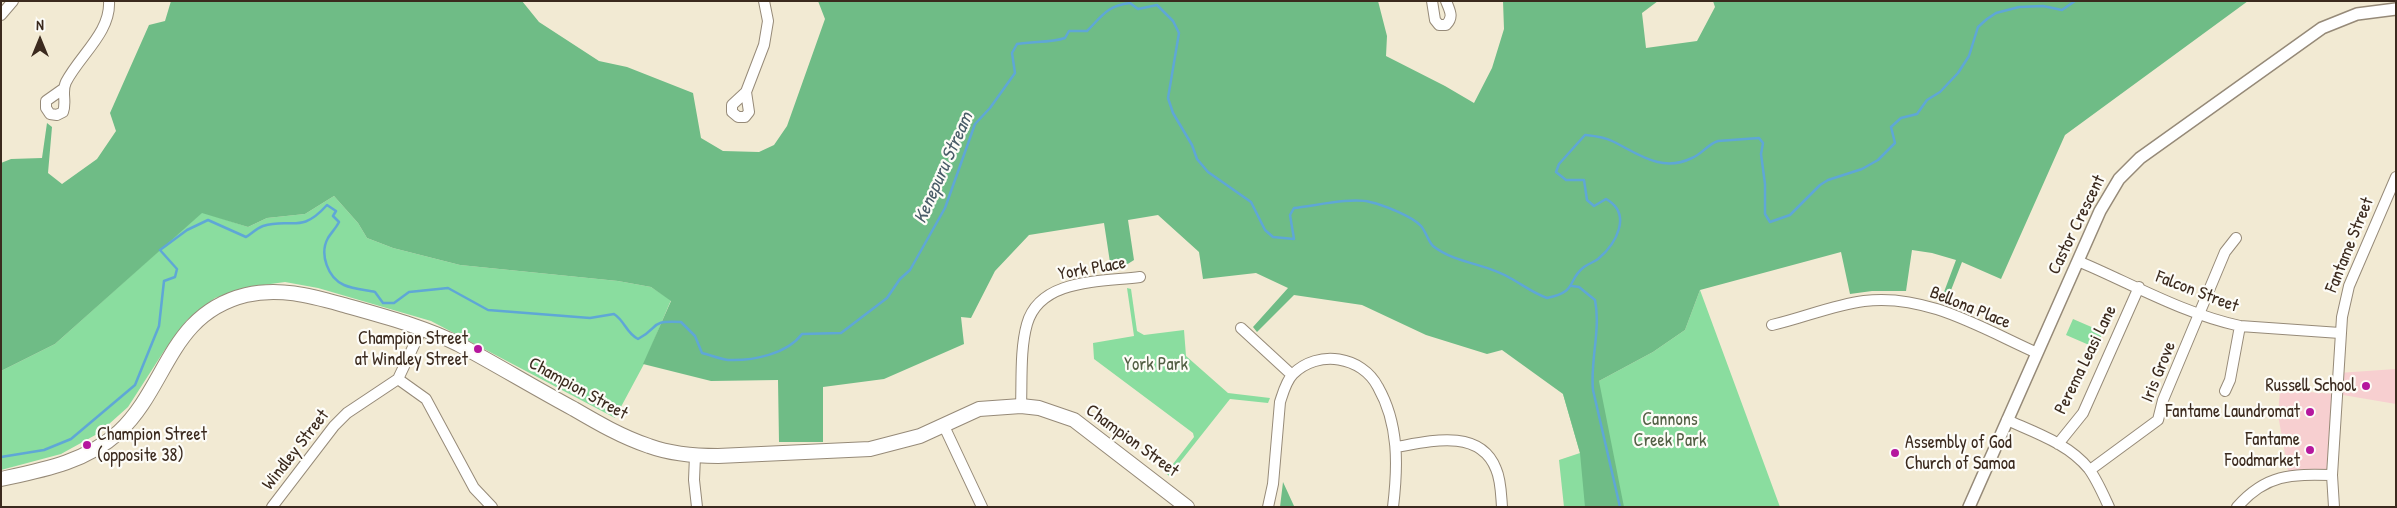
<!DOCTYPE html>
<html>
<head>
<meta charset="utf-8">
<style>
	body { margin:0 }
	#map { position:relative; width:2397px; height:508px; overflow:hidden; background:#f2ead3; font-family:"Patrick Hand",sans-serif }
	canvas { display:block }
	.frame { position:absolute; inset:0; border:2px solid #3b2a1e; pointer-events:none }
	.north { position:absolute; left:15px; top:15px; width:50px; height:50px; -webkit-text-stroke:4px #fdfcf7; paint-order:stroke; rotate:0deg; font-size:14px; font-weight:700; line-height:20px; text-align:center; color:#3b2a1e }
	.north::after { content:''; display:block; margin:auto; width:18px; height:22px; background:#3b2a1e; clip-path:polygon(50% 0,100% 100%,50% 72%,0 100%) }
</style>
</head>
<body>
<div id="map">
<canvas width="2397" height="508"></canvas>
<div class="frame"></div>
<div class="north">N</div>
</div>
<script>
const c = document.querySelector('canvas').getContext('2d');
c.lineJoin = 'round';
function paint(path, color) { c.fillStyle = color; c.fill(path, 'evenodd'); }
function stroke(path, color, width, dash) { c.strokeStyle = color; c.lineWidth = width; c.lineCap = dash ? 'butt' : 'round'; c.setLineDash(dash || []); c.stroke(path); }
function label(font, color, halo, rows, align = 'center') {
  c.font = font + ' "Patrick Hand",sans-serif'; c.lineWidth = 4.5; c.setLineDash([]); c.textBaseline = 'middle'; c.strokeStyle = halo; c.fillStyle = color; for (const [text, x, y, turn = 0] of rows) {
    c.save(); c.translate(x, y); c.rotate((+turn || 0) * Math.PI / 180); c.textAlign = isNaN(turn) ? turn : align; if (halo) c.strokeText(text, 0, 0); c.fillText(text, 0, 0); c.restore();
  }
}
paint(new Path2D(`
	M2396 369V404L2337 394 2332 475 2289 476 2278 415 2280 390 2336 394 2338 373Z`), '#f7cfd0');
paint(new Path2D(`
	M334 196 358 223 367 238 393 248 460 265 618 281 651 287 671 300 644 364 615 418 431 321 318 288 285 282 249 287 215 298 187 320 164 351 128 407 99 433 61 454 1 470V371L55 344 202 212 248 227 267 218 305 214Z
	M1127 288 1131 289 1137 331 1144 335 1184 330 1186 356 1228 393 1270 398 1268 403 1230 399 1169 476 1166 473 1194 437 1193 433 1094 359 1093 343 1134 336Z
	M1700 290 1780 507H1564L1559 460 1580 453 1563 394 1599 381 1653 352 1685 330Z
	M2073 319 2103 332 2096 348 2066 335Z`), '#8add9f');
paint(new Path2D(`
	M171 1H522L539 22 599 61 627 67 693 93 701 138 723 151 759 152 774 145 787 126 825 19 818 1H1378L1387 36 1386 56 1445 86 1474 103 1492 68 1504 29 1503 1H1658L1642 13 1646 48 1697 41 1715 7 1713 1H2248L2065 135 2001 279 1962 262 1946 303 1941 300 1956 260 1932 253 1912 250 1906 291H1872L1850 294 1841 252 1700 290 1685 330 1653 352 1599 381 1624 507H1585L1580 453 1563 394 1502 350 1487 354 1426 335 1362 305 1294 295 1257 332 1253 327 1288 288 1256 273 1203 279 1199 252 1158 215 1128 220 1134 260 1123 267 1111 269 1104 223 1029 235 995 271 971 318 961 317 964 344 884 379 823 387V442H779L778 380 711 381 643 364 671 301 651 287 618 281 460 265 393 248 367 238 358 223 334 196 305 214 267 218 248 227 202 213 55 344 1 371V163L11 159 42 158 47 123 52 127 48 173 62 184 97 159 116 131 110 113 149 25 165 21Z
	M1283 482 1294 506V507H1280Z`), '#6fbc86');
stroke(new Path2D(`
	M1572 286 1579 287 1595 300C1601 330 1590 360 1593 390L1620 507
	M1 457 44 450 71 439 135 385 159 326 164 281 175 277 177 269 160 250 187 230 208 220 246 237C251 234 257 228 263 226 292 217 300 235 327 205L336 211 333 216 339 222C336 228 331 233 328 238 319 254 328 278 344 285 353 289 366 290 375 292L383 303H394L409 292 448 288 488 310 590 318 614 314C625 321 626 333 638 339 661 327 648 320 681 322L695 336 702 353C710 355 720 359 728 360 753 361 787 354 802 334L841 333 887 298 900 279 910 270 945 208 975 124 990 108 1015 73 1012 53 1017 44C1034 41 1050 43 1065 38L1069 31H1087C1103 15 1107 6 1130 3L1138 9 1157 5 1173 21 1179 33 1168 98 1173 113 1192 145 1197 159 1208 172 1251 202 1265 230 1273 237 1294 239 1290 215 1294 208C1314 206 1352 197 1370 202 1383 205 1412 216 1421 226 1426 232 1428 241 1433 246 1456 264 1486 263 1510 278 1523 285 1533 293 1547 298 1579 291 1566 281 1584 267 1588 264 1594 262 1598 259 1616 244 1633 214 1606 199L1594 206 1587 200 1584 180H1566L1556 172 1559 164 1585 135C1594 136 1604 137 1612 141 1639 154 1661 173 1692 158 1702 154 1708 144 1718 141L1759 138 1763 143 1761 154 1765 184V214L1770 222 1790 215 1820 185 1828 180 1862 169 1878 160 1895 143 1891 127 1901 118 1917 114 1927 100 1940 92 1958 73 1969 56 1978 27 1987 19 1996 13 2019 7 2043 6 2062 10 2075 1`), '#5fa7d6', 2.5);
const minor = new Path2D(`
	M1432 1 1435 20 1439 25H1446C1454 17 1450 11 1446 1
	M1 15 13 1
	M63 89 46 101V108L50 114 57 115 63 112C67 101 61 92 66 82 80 55 111 32 109 1
	M746 92 749 112 745 117H738L732 112V105L746 92 764 45 768 21 764 1
	M2078 261C2130 283 2184 314 2240 326L2340 333
	M1772 325C1803 318 1833 305 1864 301 1926 293 1983 329 2037 353
	M1241 328 1292 375
	M398 379 426 399 474 488 492 507
	M2225 391 2230 380 2240 326
	M1021 406C1022 380 1020 349 1027 324 1040 278 1102 282 1140 277
	M2007 420C2036 433 2069 444 2089 469 2097 480 2103 494 2109 507
	M943 424 982 507
	M2058 444 2083 413 2139 287
	M1397 447C1430 441 1480 428 1496 469 1501 480 1501 494 1502 507
	M695 456 694 480 697 507
	M2090 470 2158 420 2163 400 2225 252 2236 238
	M272 507 334 426 347 413 398 379 422 328
	M1268 507 1273 484 1280 402C1283 393 1286 381 1293 374 1318 349 1362 356 1378 387 1399 424 1398 466 1393 507
	M2237 507C2266 474 2291 474 2332 475
	M2334 507 2332 475 2342 317 2349 286 2396 177`);
const tertiary = new Path2D(`
	M1969 507 2100 211 2119 179 2140 158 2322 28 2357 14 2396 9`);
const secondary = new Path2D(`
	M1 479C43 470 86 462 119 432 168 386 169 314 246 295 280 287 311 296 344 305 382 316 422 326 458 344 497 365 535 388 574 409 598 423 622 437 649 446 671 454 695 456 718 456L870 449 920 436 979 409 1021 406 1039 408 1074 420 1187 507`);
stroke(minor, '#968a78', 12);
stroke(tertiary, '#968a78', 14);
stroke(secondary, '#968a78', 16);
stroke(minor, '#fff', 10);
stroke(tertiary, '#fff', 11);
stroke(secondary, '#fff', 14);
for (const [x, y, r, color] of [
	[478,349,5,"#b5179e"],
	[2366,386,5,"#b5179e"],
	[2310,412,5,"#b5179e"],
	[87,445,5,"#b5179e"],
	[2310,450,5,"#b5179e"],
	[1895,453,5,"#b5179e"]
]) { const dot = new Path2D(); dot.arc(x, y, r, 0, 2 * Math.PI); c.fillStyle = color; c.fill(dot); stroke(dot, '#fdfcf7', 2); }
label('18px', '#3b2a1e', '#fdfcf7', [
	["Castor Crescent",2077,225,-64],
	["Fantame Street",2350,245,-68],
	["York Place",1092,269,-10],
	["Falcon Street",2197,292,21],
	["Bellona Place",1970,308,22],
	["Perema Leasi Lane",2086,360,-64],
	["Iris Grove",2159,372,-68],
	["Champion Street",578,389,29],
	["Champion Street",1132,441,36],
	["Windley Street",296,450,-52]
]);
label('18px', '#3b2a1e', '#fdfcf7', [
	["Champion Street",468,339],
	["at Windley Street",468,360],
	["Russell School",2356,386],
	["Fantame Laundromat",2300,412],
	["Champion Street",97,435,"left"],
	["(opposite 38)",97,456,"left"],
	["Fantame",2300,440],
	["Foodmarket",2300,461],
	["Assembly of God",1905,443,"left"],
	["Church of Samoa",1905,464,"left"]
], 'right');
label('18px', '#536045', '#fdfcf7', [
	["York Park",1156,365],
	["Cannons",1670,420],
	["Creek Park",1670,441]
]);
label('italic 19px', '#495c68', '#fdfcf7', [
	["Kenepuru Stream",944,168,-66]
]);
</script>
</body>
</html>
